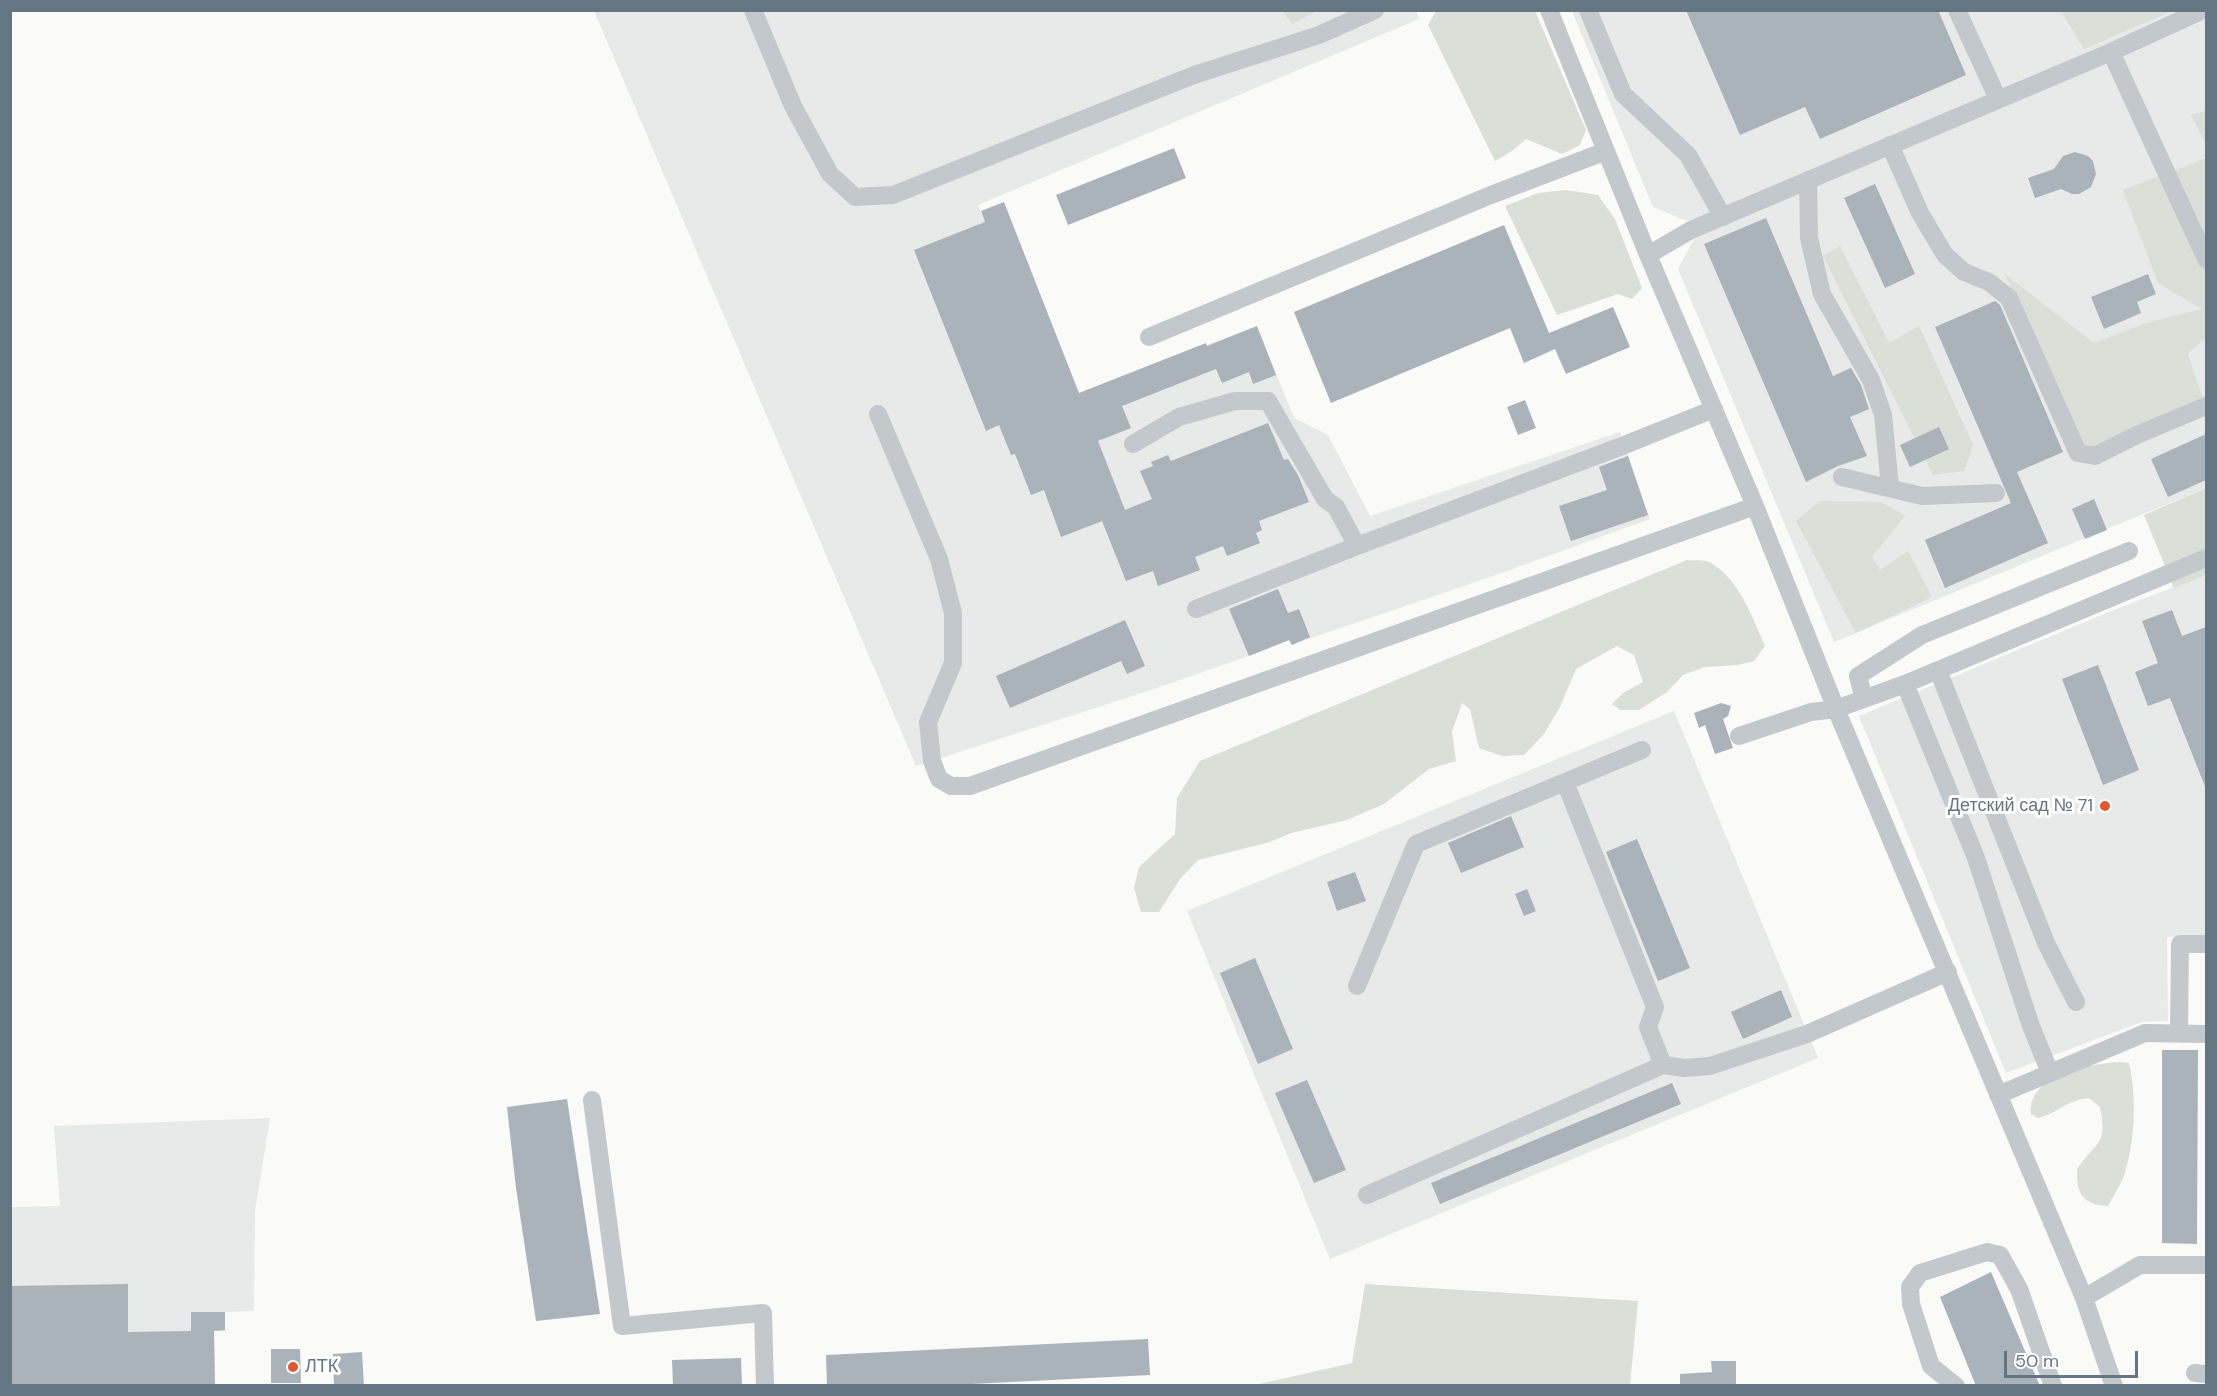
<!DOCTYPE html>
<html>
<head>
<meta charset="utf-8">
<style>
	body { margin:0 }
	#map { position:relative; width:2217px; height:1396px; overflow:hidden; background:#fafaf8; font-family:"DM Sans",sans-serif }
	canvas { display:block }
	.frame { position:absolute; inset:0; border:12px solid #657683; pointer-events:none }
	.scale { position:absolute; left:2004px; top:1351px; width:134px; height:27px; box-sizing:border-box; border:3px solid #657683; border-top:0; padding-left:8px; font-size:18px; line-height:21px; white-space:nowrap; color:#657683; -webkit-text-stroke:4px #fff; paint-order:stroke }
</style>
</head>
<body>
<div id="map">
<canvas width="2217" height="1396"></canvas>
<div class="frame"></div>
<div class="scale">50 m</div>
</div>
<script>
const c = document.querySelector('canvas').getContext('2d');
c.lineJoin = 'round';
function paint(path, color) { c.fillStyle = color; c.fill(path, 'evenodd'); }
function stroke(path, color, width, dash) { c.strokeStyle = color; c.lineWidth = width; c.lineCap = dash ? 'butt' : 'round'; c.setLineDash(dash || []); c.stroke(path); }
function label(font, color, halo, rows, align = 'center') {
  c.font = font + ' "DM Sans",sans-serif'; c.lineWidth = 6; c.setLineDash([]); c.textBaseline = 'middle'; c.strokeStyle = halo; c.fillStyle = color; for (const [text, x, y, turn = 0] of rows) {
    c.save(); c.translate(x, y); c.rotate((+turn || 0) * Math.PI / 180); c.textAlign = isNaN(turn) ? turn : align; if (halo) c.strokeText(text, 0, 0); c.fillText(text, 0, 0); c.restore();
  }
}
paint(new Path2D(`
	M594 11H1416L1419 19 978 205 1056 402 1257 326 1294 418 1328 435 1370 516 1620 432 1650 519 1493 576 1291 645 1289 640 1249 656 1154 689 916 766Z
	M1572 11H2206V488L1834 642 1678 269 1695 237 1687 221 1653 207Z
	M2206 575V935L2167 937 2168 1021 2142 1022 2006 1073 1859 716 2111 611Z
	M1674 711 1818 1058 1330 1259 1187 911Z
	M270 1118 255 1211 254 1311 225 1312V1331H214L215 1385H11V1207L60 1206 54 1126Z`), '#e8e9e9');
paint(new Path2D(`
	M1283 11H1317L1292 24Z
	M1436 11H1535L1586 130 1580 145 1562 154 1526 139 1512 151 1495 161 1428 25Z
	M2061 11H2172L2084 49Z
	M2206 111V144L2191 115Z
	M2206 158V337L2188 354 2203 399 2139 442 2085 464 2005 274 2094 343 2146 323 2202 309 2158 283 2123 190Z
	M1566 190 1598 195 1615 219 1642 288 1632 299 1618 294 1557 315 1505 206 1538 193Z
	M1840 246 1889 343 1919 326 1973 445 1964 471 1933 475 1823 256Z
	M2206 488V575L2174 588 2144 515Z
	M1820 501 1881 502 1905 516 1872 557 1880 570 1908 551 1932 597 1856 633 1796 521Z
	M1687 560C1694 561 1705 559 1711 563 1739 579 1752 617 1765 646L1754 661 1738 665 1705 667 1683 675 1667 692 1639 710H1620L1612 704 1623 693 1643 682 1634 655 1617 646 1576 669 1559 709 1543 735 1524 755 1502 756 1479 748 1470 709 1462 703 1452 732 1456 761 1429 769 1384 804 1347 820 1291 833 1270 842 1198 860 1180 879 1159 912H1141L1134 888 1139 867 1175 834 1177 798 1200 761Z
	M2119 1062 2129 1063C2137 1099 2135 1141 2124 1176 2120 1186 2113 1196 2108 1206 2083 1205 2076 1193 2077 1169 2097 1140 2108 1146 2100 1107L2089 1098C2064 1101 2059 1113 2038 1118L2031 1114C2027 1075 2089 1064 2119 1062Z
	M1365 1284 1638 1301 1630 1385H1255L1352 1363Z`), '#dadfd7');
paint(new Path2D(`
	M1686 10H1938L1966 75 1820 139 1805 107 1740 135Z
	M1174 148 1186 178 1068 225 1056 195Z
	M2075 152 2088 156 2093 161 2096 174 2091 187 2079 194H2072L2061 189 2035 198 2028 178 2054 169 2063 156Z
	M1875 184 1915 274 1885 288 1844 198Z
	M1004 202 1079 393 1206 343 1207 346 1257 326 1276 375 1253 384 1249 372 1222 383 1216 369 1122 406 1131 428 1098 441 1125 510 1152 499 1140 471 1153 466 1151 462 1168 455 1171 461 1268 423 1284 460 1288 459 1298 475 1309 502 1259 521 1262 530 1256 533 1260 543 1227 556 1223 546 1195 557 1200 570 1158 586 1153 571 1126 581 1102 521 1061 537 1044 490 1031 495 1015 454 1011 455 999 425 986 431 914 250 985 222 981 211Z
	M1766 218 1833 376 1851 368 1861 385 1869 409 1850 417 1867 456 1838 466 1806 482 1704 244Z
	M1504 225 1549 333 1613 307 1630 347 1566 374 1555 349 1524 363 1510 328 1331 403 1294 312Z
	M2148 274 2156 294 2137 302 2141 313 2104 329 2091 297Z
	M1995 301 2000 305 2063 452 2017 472 2048 543 1945 588 1925 540 2011 503 1935 327Z
	M1525 400 1536 428 1518 435 1507 407Z
	M1939 427 1949 449 1910 467 1900 445Z
	M2206 434V480L2168 497 2151 459Z
	M1628 456 1648 515 1571 541 1559 506 1607 490 1599 467Z
	M2094 499 2107 530 2085 539 2072 509Z
	M1278 589 1288 613 1299 609 1310 637 1292 645 1289 640 1249 656 1229 609Z
	M2172 610 2182 636 2206 627V789L2170 698 2148 706 2135 672 2158 663 2142 621Z
	M1125 620 1145 666 1127 674 1121 661 1010 708 996 676Z
	M2098 665 2139 770 2103 785 2062 679Z
	M1721 703 1731 706 1728 716 1723 719 1733 748 1715 754 1705 725 1699 728 1694 713Z
	M1511 816 1524 847 1461 873 1448 843Z
	M1637 839 1690 968 1658 981 1606 852Z
	M1355 872 1366 901 1337 911 1327 882Z
	M1527 889 1536 911 1524 916 1515 894Z
	M1255 958 1293 1049 1258 1064 1220 973Z
	M1781 990 1792 1017 1743 1039 1731 1012Z
	M2162 1050H2198L2197 1244 2162 1243Z
	M1307 1080 1346 1170 1314 1183 1275 1093Z
	M1672 1083 1681 1104 1440 1204 1431 1183Z
	M567 1099 600 1314 536 1321 516 1188 507 1107Z
	M1991 1272 2040 1386H1976L1940 1297Z
	M128 1284V1332L191 1331V1312H225V1330L214 1331 215 1386H10V1286Z
	M1148 1339 1150 1375 933 1386H827L826 1355Z
	M271 1349H300L301 1383H271Z
	M362 1352 364 1386H334L333 1354Z
	M741 1358 742 1386H673L672 1360Z
	M1711 1361H1736V1386H1680V1374L1712 1372Z`), '#aab3b9');
stroke(new Path2D(`
	M753 10 793 106 830 174 855 197 893 195 1194 75 1319 35 1375 10
	M1549 10 1648 255 1755 506 1836 709 2084 1298 2114 1386
	M1588 10 1623 94 1688 155 1723 217
	M1957 10 1998 99
	M2111 52 2206 259
	M1890 145 1920 213 1945 255 1964 272 1989 282 2009 298 2078 453 2095 456 2137 435 2206 406
	M1808 180 1809 238 1822 294 1871 380 1883 415 1890 487
	M1648 255 1691 230 2111 52 2203 10
	M1149 337 1491 195 1606 151
	M878 414 939 559 953 613V663L928 722 932 761 939 779 951 786H970L1755 506
	M1133 444 1179 417 1235 401H1268L1325 499 1336 507 1357 546 1622 446 1714 409
	M1842 477 1922 496 1996 493
	M1196 609 1357 546
	M1938 670 2046 943 2076 1002
	M1905 684 1976 858 2031 1026 2050 1073
	M1864 699 1858 676 1922 635 2129 551
	M1739 736 1811 712 1836 709 1905 684 2206 558
	M1565 782 1655 1007 1648 1027 1663 1065 1684 1068 1710 1066 1807 1034 1948 972
	M1357 986 1416 844 1642 750
	M2179 1033 2180 944H2206
	M1998 1095 2145 1033 2206 1034
	M592 1100 622 1326 763 1313 765 1386
	M1367 1195 1663 1065
	M2084 1298 2140 1265H2206
	M2195 1373 2206 1374
	M1956 1386 1931 1366 1911 1304 1910 1287 1920 1273 1987 1252 2000 1255 2019 1289 2053 1386`), '#c3c8cc', 18);
for (const [x, y, r, color] of [
	[2105,806,6,"#e4572e"],
	[293,1367,6,"#e4572e"]
]) { const dot = new Path2D(); dot.arc(x, y, r, 0, 2 * Math.PI); c.fillStyle = color; c.fill(dot); stroke(dot, '#fff', 2); }
label('18px', '#657683', '#fff', [
	["Детский сад № 71",2093,806],
	["ЛТК",305,1367,"left"]
], 'right');
</script>
</body>
</html>
